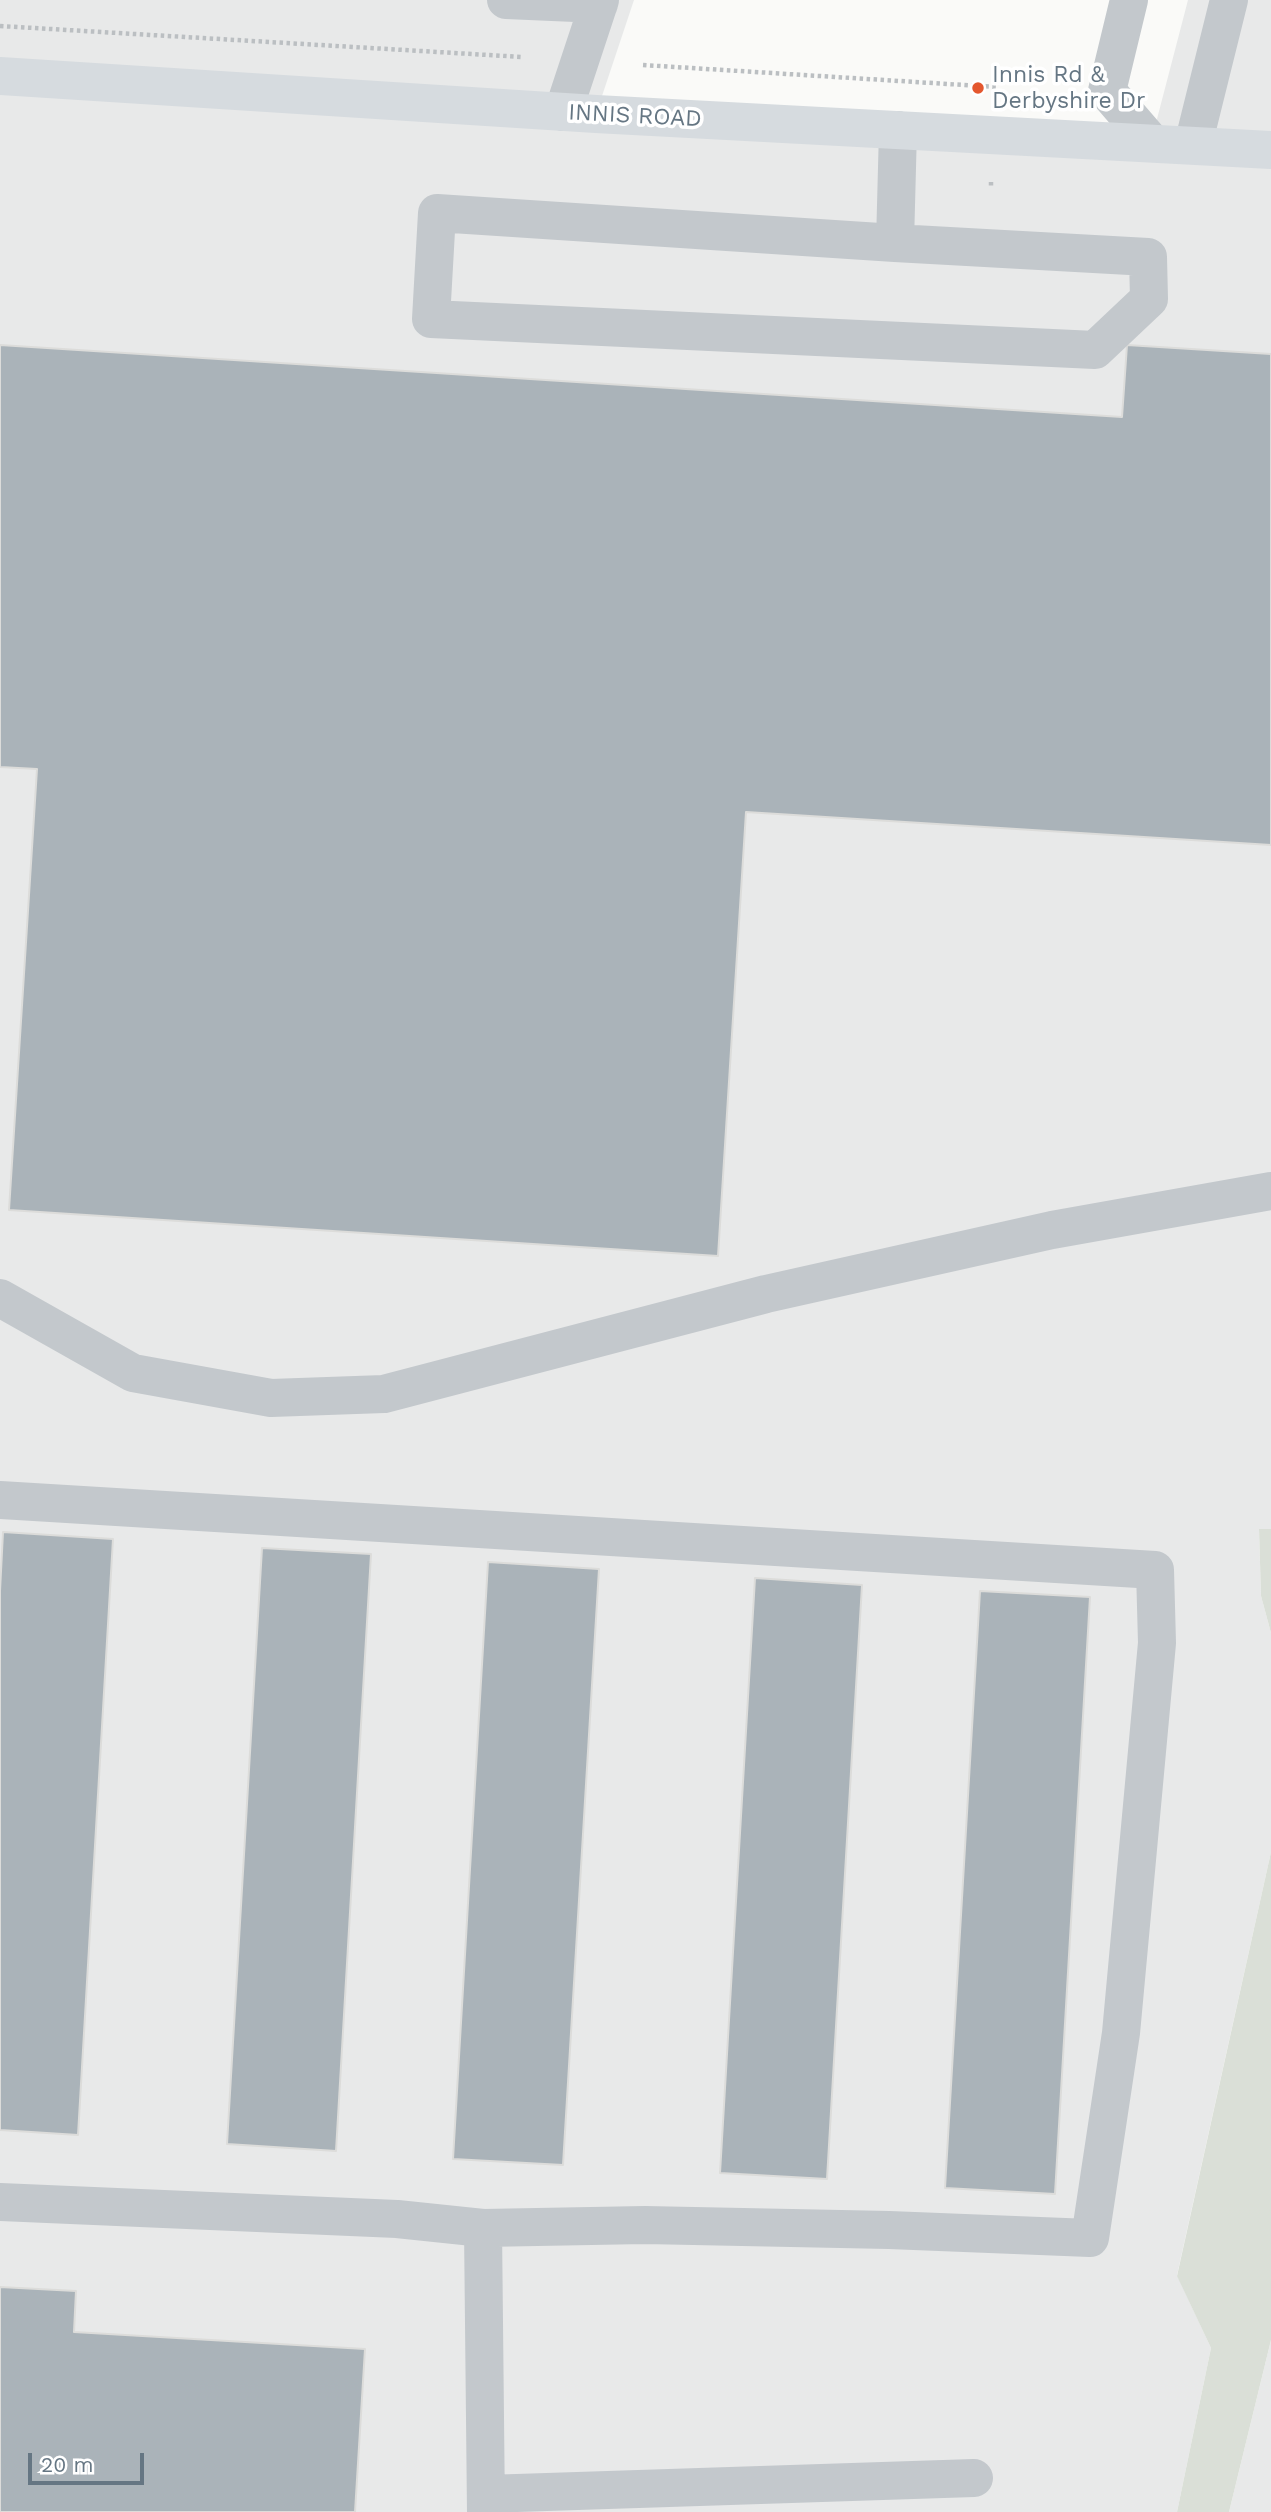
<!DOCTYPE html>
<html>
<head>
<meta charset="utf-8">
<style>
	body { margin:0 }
	#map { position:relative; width:1271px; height:2512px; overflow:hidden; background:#fafaf8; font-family:"Work Sans",sans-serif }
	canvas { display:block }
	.scale { position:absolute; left:28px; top:2453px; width:116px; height:32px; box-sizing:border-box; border:4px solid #657683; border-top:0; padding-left:9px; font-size:21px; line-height:24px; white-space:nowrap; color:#657683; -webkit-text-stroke:5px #fff; paint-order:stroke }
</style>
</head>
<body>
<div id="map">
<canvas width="1271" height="2512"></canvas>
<div class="scale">20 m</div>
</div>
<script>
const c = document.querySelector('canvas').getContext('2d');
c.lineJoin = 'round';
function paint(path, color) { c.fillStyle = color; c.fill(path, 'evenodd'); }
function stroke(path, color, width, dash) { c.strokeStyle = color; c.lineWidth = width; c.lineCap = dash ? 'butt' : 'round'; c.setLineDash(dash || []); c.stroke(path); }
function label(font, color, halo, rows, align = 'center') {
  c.font = font + ' "Work Sans",sans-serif'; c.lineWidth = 7; c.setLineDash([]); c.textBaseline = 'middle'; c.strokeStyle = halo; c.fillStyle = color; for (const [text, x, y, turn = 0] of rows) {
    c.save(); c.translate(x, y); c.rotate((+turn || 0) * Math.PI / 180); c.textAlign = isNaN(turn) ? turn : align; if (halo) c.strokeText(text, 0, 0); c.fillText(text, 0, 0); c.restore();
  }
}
paint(new Path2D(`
	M0 0H634L596 114 1151 142 1188 0H1271V1529H1259L1261 1596 1271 1633V1852L1177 2275 1211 2348 1177 2512H0Z
	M1271 2340V2512H1229Z`), '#e8e9e9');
paint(new Path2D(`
	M1259 1529H1271V1633L1261 1596Z
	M1271 1852V2340L1229 2512H1177L1211 2348 1177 2276Z`), '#dadfd7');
const building = new Path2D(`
	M0 345 1122 417 1127 345 1271 354V845L746 812 718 1256 9 1210 37 769 0 767Z
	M3 1532 113 1539 78 2135 0 2130V1591Z
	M262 1548 371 1554 336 2151 227 2144Z
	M488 1562 599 1569 563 2165 453 2159Z
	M755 1578 862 1585 827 2179 720 2173Z
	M980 1591 1090 1597 1055 2194 945 2188Z
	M0 2287 76 2291 74 2332 365 2349 355 2512H0Z`);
paint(building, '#aab3b9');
stroke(building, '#dcdcda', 2);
stroke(new Path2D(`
	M0 26 522 57
	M643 65 996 87
	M991 182V187`), '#bbbfc2', 4.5, [3.5, 3.5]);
stroke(new Path2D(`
	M506 0 599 4
	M1129 0 1107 91 1151 142
	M563 112 600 0
	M1193 145 1229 0
	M437 213 895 243 1148 257 1149 299 1095 350 431 319Z
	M895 243 898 130
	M0 1298 133 1373 271 1398 384 1394 766 1294 1052 1230 1271 1191
	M0 1500 1155 1570 1157 1643 1121 2033 1090 2238 889 2230 645 2225 483 2228 397 2219 0 2202
	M483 2228 486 2512
	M486 2494 974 2478`), '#c3c8cc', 38);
stroke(new Path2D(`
	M0 76 596 114 1271 150`), '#d6dbdf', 38);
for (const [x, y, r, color] of [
	[978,88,7,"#e4572e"]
]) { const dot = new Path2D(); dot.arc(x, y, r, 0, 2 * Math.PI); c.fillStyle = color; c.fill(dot); stroke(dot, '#fff', 2.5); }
label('23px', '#657683', '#fff', [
	["Innis Rd &",992,75],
	["Derbyshire Dr",992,101]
], 'left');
label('23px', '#657683', '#fff', [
	["INNIS ROAD",635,116,3]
]);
</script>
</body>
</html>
